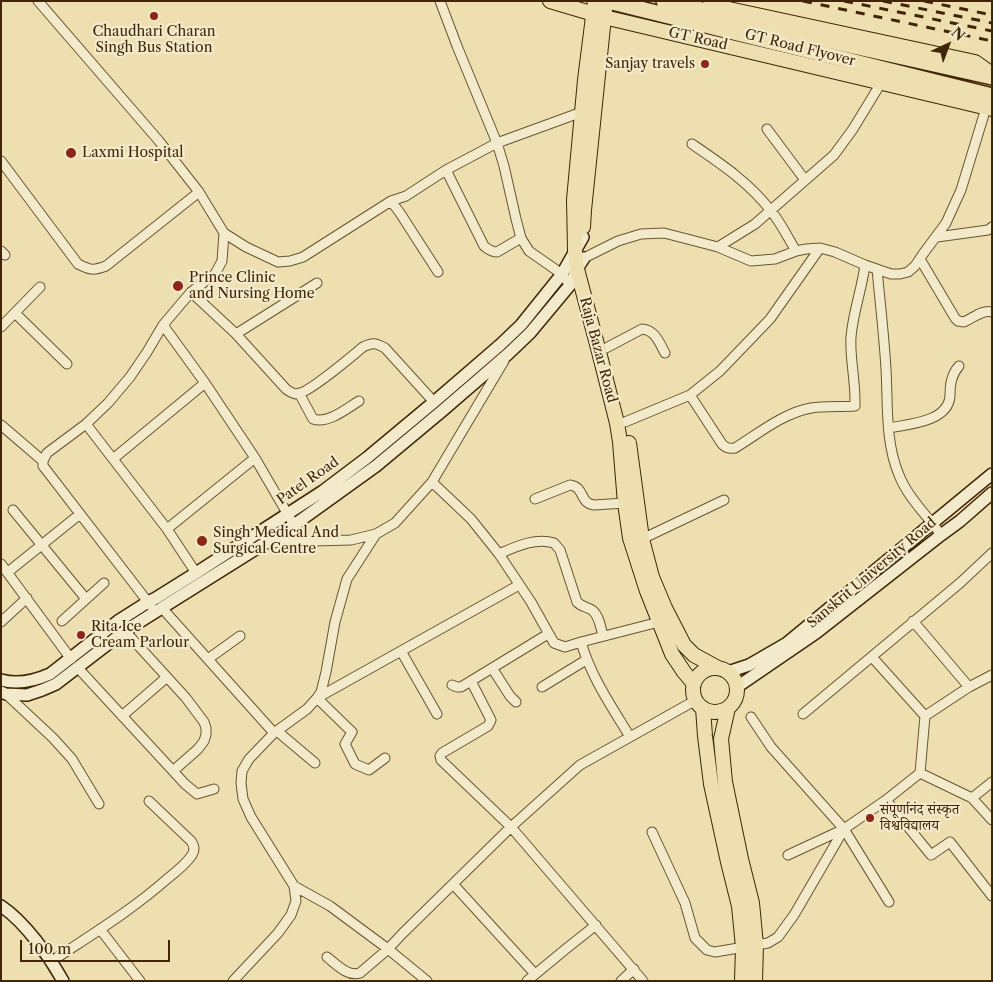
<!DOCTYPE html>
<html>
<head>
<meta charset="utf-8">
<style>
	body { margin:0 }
	#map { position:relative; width:993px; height:982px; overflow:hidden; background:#eddfaf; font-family:"Libre Caslon Text",serif }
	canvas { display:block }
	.frame { position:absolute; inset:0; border:2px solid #402606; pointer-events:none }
	.north { position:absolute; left:923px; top:20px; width:50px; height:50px; -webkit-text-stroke:4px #f3eacb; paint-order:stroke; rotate:43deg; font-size:14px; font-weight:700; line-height:20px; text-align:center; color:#402606 }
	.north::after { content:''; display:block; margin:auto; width:18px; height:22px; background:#402606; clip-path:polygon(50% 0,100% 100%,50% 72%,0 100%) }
	.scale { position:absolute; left:20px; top:940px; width:150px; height:22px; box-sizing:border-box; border:2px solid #402606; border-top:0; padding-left:6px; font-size:15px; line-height:18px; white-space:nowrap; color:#402606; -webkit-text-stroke:4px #f3eacb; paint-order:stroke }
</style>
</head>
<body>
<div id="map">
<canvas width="993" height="982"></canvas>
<div class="frame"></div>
<div class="north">N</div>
<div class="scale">100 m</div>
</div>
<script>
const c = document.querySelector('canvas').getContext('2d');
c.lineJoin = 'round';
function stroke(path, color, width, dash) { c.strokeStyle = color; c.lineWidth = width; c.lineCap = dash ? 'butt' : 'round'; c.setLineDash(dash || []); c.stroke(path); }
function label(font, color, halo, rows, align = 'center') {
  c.font = font + ' "Libre Caslon Text","Noto Serif Devanagari",serif'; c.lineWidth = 4.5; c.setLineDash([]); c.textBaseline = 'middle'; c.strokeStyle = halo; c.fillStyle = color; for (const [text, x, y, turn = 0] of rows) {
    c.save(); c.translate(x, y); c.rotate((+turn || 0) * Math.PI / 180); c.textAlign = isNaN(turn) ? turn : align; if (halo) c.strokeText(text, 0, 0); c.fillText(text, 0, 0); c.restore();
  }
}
const street = new Path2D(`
	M38 1 159 141 199 192 224 233 222 261 215 274 191 292 163 325 147 352 130 377 108 403 86 424 47 453 43 461V466L47 471 151 606
	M440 1 457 46 497 143 504 166 516 219 521 238 529 251 562 274 570 285
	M767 129 805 180
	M692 144C720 163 750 183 771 211 781 223 788 238 796 251
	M1 161 78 264C90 270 93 271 106 266L199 192
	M446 170 484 246C488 249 491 252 497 252L521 238
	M224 233 246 247 278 262 290 261 303 257 391 201
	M937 237 988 230 992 227
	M718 247 755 224 834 155 853 129 881 83
	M1 251 5 255
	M584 258 618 241 641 234 664 233 718 247 751 261 775 259 796 251 806 249 820 248 835 252 865 265 891 274H900L908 272 915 266 923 254 946 223 961 190 986 108
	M920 259 955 318 958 321 964 322C973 318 983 309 992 312
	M877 269C880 302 884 335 886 369 888 404 885 442 899 475 908 498 927 515 941 535
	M438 272 400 213 391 201 406 196 446 170 497 143 582 112
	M191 292 236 334 286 389C290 392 293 394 297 394 309 393 352 356 363 347 373 342 376 343 385 348L434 402
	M15 313 67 364
	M163 325 205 383 255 458 294 525
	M1 327 40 287
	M236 334 317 283
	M606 348 642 329C655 330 659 342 665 353
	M299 393 313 419C328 424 346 409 359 401
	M690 395 722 444C726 448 729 449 735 448 758 434 783 413 811 408 825 406 841 407 855 406 855 399 855 391 854 383 853 368 850 353 851 337 853 312 862 289 865 265
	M625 422 690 395 720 371 770 319 820 248
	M86 424 167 529 196 573
	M1 425 43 461
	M889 428C909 424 948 422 950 396 950 385 951 375 959 366
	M113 459 205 383
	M432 482 471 519 499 554 531 602 554 643 565 647 581 642C591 677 612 707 630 737
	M535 499 570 485C585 487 579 503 594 505L625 503
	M13 510 86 599
	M167 529 255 458
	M642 539 724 500
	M266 543 314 541 351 540 376 534 395 523 432 482 504 361
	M499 554C515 547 536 537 554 543L560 550 577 602C582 607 587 607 592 610 599 615 601 628 603 636
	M1 564 71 659
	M8 572 80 514
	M162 608 274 733
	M62 621 104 583
	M913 621 969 687
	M1 622 27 598
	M125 631 186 698 204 722 206 728V735L204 741 198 749 173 771
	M581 642 659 622
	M401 651 437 714
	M208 659 240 636
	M78 668 185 784 197 794 214 789
	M492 668 510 696 516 702
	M471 681 491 720 488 726 442 753 440 756 441 760 511 827 643 981
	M452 685 457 687H461L548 634
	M542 687 586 660
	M6 694 53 738 72 759 99 804
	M803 714 960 583 992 553
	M122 716 167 677
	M925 716 969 687 992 675
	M751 717 771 747 844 829 889 902
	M277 731 315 763
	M385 758 369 770 355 764 345 744 352 732 317 698 519 585
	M920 773 972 798 992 820
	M972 798 992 782
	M886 800 931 855 950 842 992 896
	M652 832 685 903 695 938 707 950 715 952 768 943 778 937 794 915 844 829
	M788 855 844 829 886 800 920 773 925 716 872 657
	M453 884 535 974
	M294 886 330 906 388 949 427 981
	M100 929 140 981
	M327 957C337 965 348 977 360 973L388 949 403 933 511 827 580 765 696 700
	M52 961C91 935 132 910 167 879 176 872 186 864 192 855 195 850 194 845 191 841L149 801
	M233 981 278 933 291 915 296 901 294 886 251 817 243 799 241 783 242 771 249 759 274 733 307 709 317 698 321 692 326 672 335 622 347 579 376 534
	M527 981 567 948 596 925
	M621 981 634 969`);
const secondary = new Path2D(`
	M728 672 749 665 787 643 992 474
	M1 680C18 685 34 681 50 674L118 621 148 602 156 598 196 573 258 533 323 491 368 457 434 402 500 345 521 325 562 274 583 237
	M737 687 816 633 941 535 960 521 992 493
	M1 692 6 694 27 695 42 690 56 684 125 631 294 525 376 466 442 411 508 354 530 333 570 285 577 269 584 258
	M1 906C25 922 49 956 63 981`);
const primary = new Path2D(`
	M550 1 604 17 992 109
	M595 1 585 80 574 200 575 250 577 269 598 348 617 423 620 442 625 503 630 538 647 591 672 654 684 672 694 684
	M710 5 975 62 992 74
	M583 227 584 210 604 17 606 1
	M629 443 642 539 652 577 665 608 684 645 694 655 718 668
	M693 690a22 22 0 1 1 44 0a22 22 0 1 1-44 0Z
	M703 708 705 736 711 784 728 862 739 906 743 947 742 981
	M728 708 721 739 725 782 741 859 752 903 756 945 755 981`);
const highway = new Path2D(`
	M608 1 992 96
	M664 1 849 45 992 77`);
stroke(street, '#6b5430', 11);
stroke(secondary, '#402606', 14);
stroke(primary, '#402606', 16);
stroke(highway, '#402606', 18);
stroke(street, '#f3eacb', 9);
stroke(secondary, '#f3eacb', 11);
stroke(primary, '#eddfaf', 14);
stroke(highway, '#eddfaf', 15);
stroke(new Path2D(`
	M803 1 992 41
	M844 1 992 31
	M883 1 992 23
	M924 1 992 15`), '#402606', 3, [9, 9]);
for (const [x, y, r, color] of [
	[154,16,5,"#8f2418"],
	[705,64,5,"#8f2418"],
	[71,153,6,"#8f2418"],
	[178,286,6,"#8f2418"],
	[202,541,6,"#8f2418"],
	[81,635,5,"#8f2418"],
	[870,818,5,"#8f2418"]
]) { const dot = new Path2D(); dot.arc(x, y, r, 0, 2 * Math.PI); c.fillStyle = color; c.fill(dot); stroke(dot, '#f3eacb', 2); }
label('14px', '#402606', '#f3eacb', [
	["Chaudhari Charan",154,32,"center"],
	["Singh Bus Station",154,48,"center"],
	["Sanjay travels",695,64,"right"],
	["Laxmi Hospital",82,153],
	["Prince Clinic",189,278],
	["and Nursing Home",189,294],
	["Singh Medical And",213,533],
	["Surgical Centre",213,549],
	["Rita Ice",91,627],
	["Cream Parlour",91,643],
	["संपूर्णानंद संस्कृत",880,810],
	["विश्वविद्यालय",880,826]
], 'left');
label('14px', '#402606', '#f3eacb', [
	["GT Road",698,39,13],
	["GT Road Flyover",800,48,14],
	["Raja Bazar Road",598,350,75],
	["Patel Road",308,481,-35],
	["Sanskrit University Road",872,573,-40]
]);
</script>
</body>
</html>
